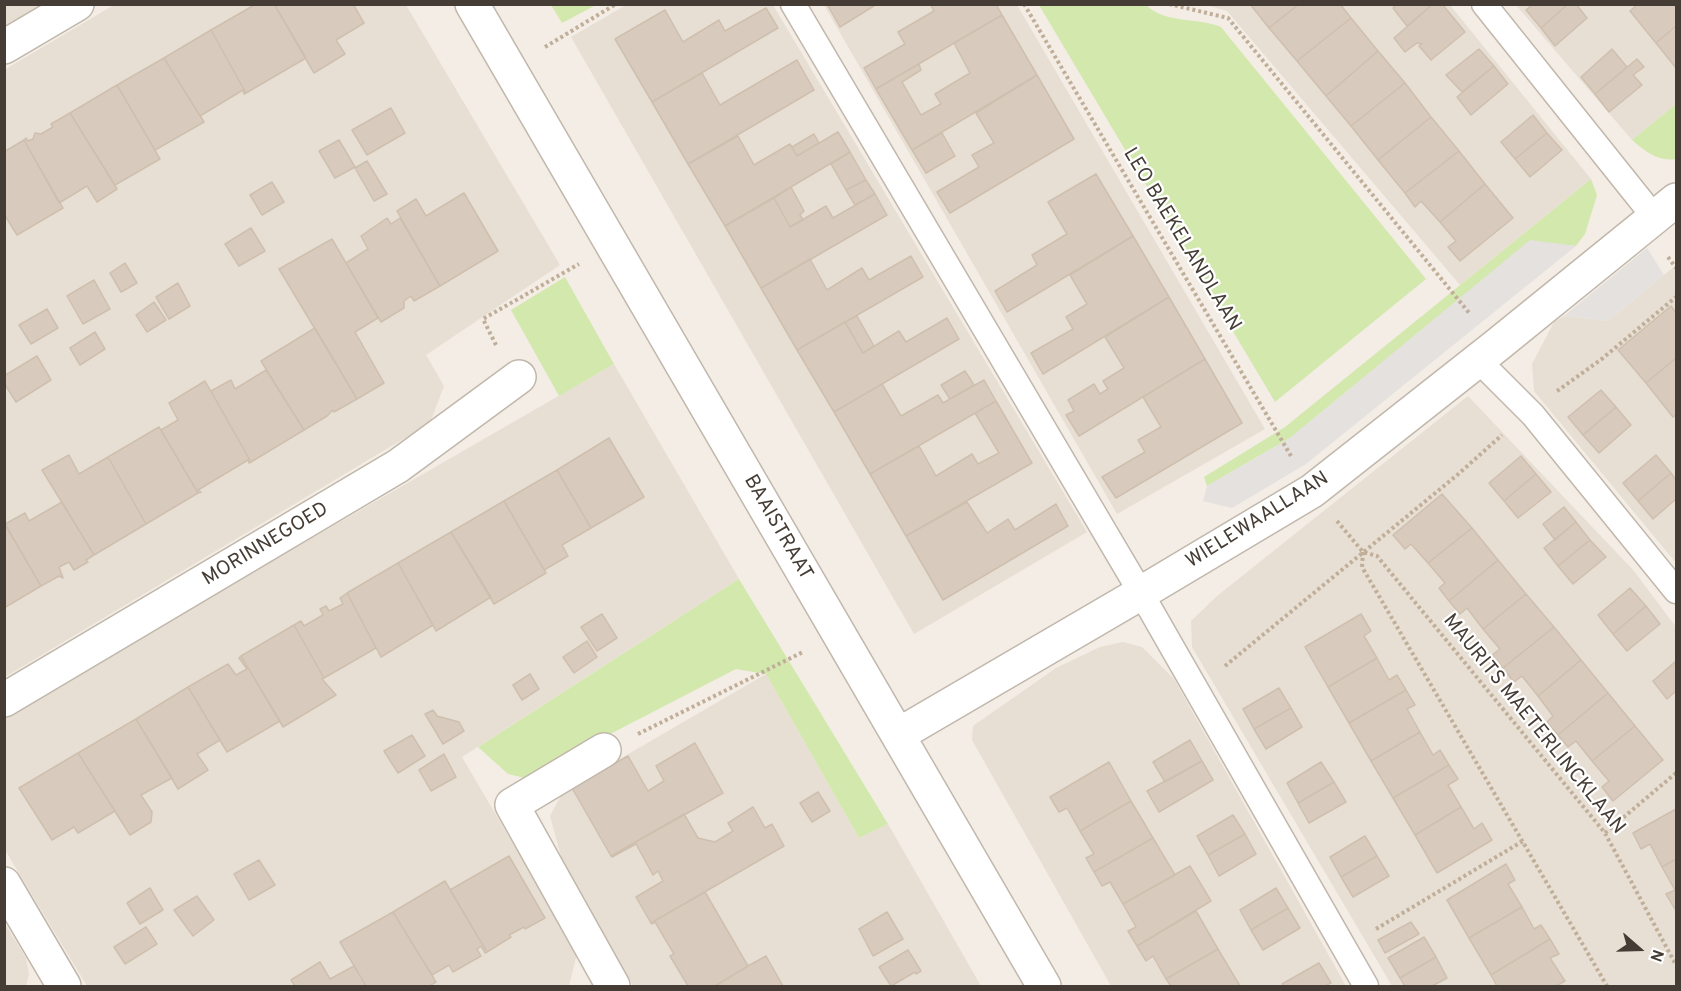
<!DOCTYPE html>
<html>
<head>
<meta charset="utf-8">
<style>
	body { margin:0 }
	#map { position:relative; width:1681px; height:991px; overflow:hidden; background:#f3ede5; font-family:Overpass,sans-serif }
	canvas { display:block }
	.frame { position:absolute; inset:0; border:6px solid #453d35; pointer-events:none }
	.north { position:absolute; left:1609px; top:919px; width:60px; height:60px; -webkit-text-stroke:4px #fff; paint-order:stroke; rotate:110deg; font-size:16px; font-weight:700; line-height:24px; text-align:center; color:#453d35 }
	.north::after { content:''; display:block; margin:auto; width:21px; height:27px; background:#453d35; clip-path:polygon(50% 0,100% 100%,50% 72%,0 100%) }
</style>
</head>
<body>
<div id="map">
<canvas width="1681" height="991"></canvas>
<div class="frame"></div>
<div class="north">N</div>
</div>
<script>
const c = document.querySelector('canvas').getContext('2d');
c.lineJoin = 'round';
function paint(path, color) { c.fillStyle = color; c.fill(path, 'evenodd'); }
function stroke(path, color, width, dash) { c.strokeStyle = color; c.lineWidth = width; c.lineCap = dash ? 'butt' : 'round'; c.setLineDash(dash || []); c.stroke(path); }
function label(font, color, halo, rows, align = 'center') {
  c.font = font + ' Overpass,sans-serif'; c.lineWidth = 4.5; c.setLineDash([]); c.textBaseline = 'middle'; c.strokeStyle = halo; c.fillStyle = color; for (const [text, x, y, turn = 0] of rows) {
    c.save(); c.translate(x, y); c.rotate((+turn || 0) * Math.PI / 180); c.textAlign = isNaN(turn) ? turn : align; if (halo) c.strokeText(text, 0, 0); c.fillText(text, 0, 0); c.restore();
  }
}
paint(new Path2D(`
	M5 4 47 5 5 30Z
	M114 5H406L560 265 426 355 444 386 430 423 5 677 4 70Z
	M626 5H773L1087 532 914 634 571 37Z
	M824 5H1017L1265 429 1117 514Z
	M1206 5H1450L1591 179 1460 285 1227 11Z
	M1516 5H1676V104L1632 140Z
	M1676 265V563L1534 391 1532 364 1554 322 1564 316 1608 321Z
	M614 364 739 579 462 757 577 953 569 986H87L5 850V715Z
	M1468 396 1634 571 1676 627V986H1392L1192 647 1191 621 1217 596Z
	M1123 642 1142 647 1174 679 1346 986H1111L972 740 973 726 1056 668 1100 647Z
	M766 674 859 838 888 824 981 986H633L566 875 550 816 563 792Z
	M4 922 26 958 29 974 26 986H5Z`), '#e7dfd3');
paint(new Path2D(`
	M551 5H596L562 23Z
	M1039 5H1146C1165 24 1197 17 1221 27L1426 279 1275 402Z
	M1676 104V159C1658 162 1645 151 1632 140Z
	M1591 179 1597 195 1585 234 1576 246 1530 241 1290 438 1207 486 1204 477 1285 427Z
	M565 277 614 364 559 396 511 310Z
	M739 579 888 824 859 838 766 674 736 669 525 778 508 774 478 747Z`), '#d3e8ad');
paint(new Path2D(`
	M1530 240 1576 246 1306 464 1232 508 1203 501 1207 486 1290 438Z
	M1647 248 1664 275 1608 321 1564 316Z`), '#e4e1de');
const building = new Path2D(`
	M256 4H274L306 58 246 93 211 30Z
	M274 4H353L364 23 336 40 345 54 314 73Z
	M831 4H877L840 27 828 6Z
	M930 4H996L1002 15 876 89 864 68 905 44 898 32 934 11Z
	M1250 4H1299L1269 28Z
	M1299 4H1340L1351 18 1297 61 1269 28Z
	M1397 4H1433L1407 26 1393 8Z
	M1433 4H1442L1465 32 1431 60 1419 46 1422 44 1417 43 1405 52 1394 38Z
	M1533 4H1568L1541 28 1526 10Z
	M1568 4H1576L1587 18 1555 46 1541 28Z
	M1638 4H1676V26L1656 43 1630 11Z
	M766 8 778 28 652 102 615 39 665 10 683 42 719 20 725 31Z
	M1002 15 1037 75 912 150 876 89 919 64 921 70 902 82 921 115 941 104 935 94 970 73 954 43Z
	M1351 18 1378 51 1326 96 1297 61Z
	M1676 26V68L1656 43Z
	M211 30 246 93 244 94 243 90 200 116 164 58Z
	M1479 49 1494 66 1462 92 1446 75Z
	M1612 49 1627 67 1595 94 1581 77Z
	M1378 51 1405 83 1351 126 1326 96Z
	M164 58 204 122 155 150 117 85Z
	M1637 59 1644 67 1633 75 1642 85 1609 112 1595 94Z
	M797 60 814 90 688 164 652 102 702 73 720 105Z
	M1494 66 1508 84 1471 115 1457 97Z
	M1037 75 1074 139 950 213 937 192 979 167 972 155 994 143 976 113Z
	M1405 83 1431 117 1378 160 1351 126Z
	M117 85 160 159 115 185 70 113Z
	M391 108 405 133 367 155 352 130Z
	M70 113 117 189 97 202 87 186 59 203 24 140 26 138 28 141 33 139 35 133 41 134 53 127 51 124Z
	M1533 115 1547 133 1515 159 1501 142Z
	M1431 117 1459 151 1405 193 1378 160Z
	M838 132 850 152 725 226 688 164 738 136 754 165 790 144 797 156Z
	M942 133 955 156 926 173 912 150Z
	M1547 133 1562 150 1530 177 1515 159Z
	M814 134 819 143 797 156 792 147Z
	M24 140 63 208 17 235 4 214V152Z
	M339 140 355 167 335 178 319 151Z
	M1459 151 1485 184 1440 222 1421 201 1415 207 1405 193Z
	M850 152 866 180 846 190 831 164Z
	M367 161 387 194 374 201 355 168Z
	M1096 174 1133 236 1007 312 995 291 1037 265 1032 255 1067 234 1048 202Z
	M866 180 875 194 855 205 846 190Z
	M272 182 284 202 262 215 250 195Z
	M1485 184 1513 218 1460 261 1448 247 1456 241 1440 222Z
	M791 187 804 211 800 215 803 220 790 227 774 198Z
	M464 193 498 251 440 286 397 211 416 199 426 216Z
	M875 194 887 215 761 288 725 226 774 198 790 227 826 206 833 218Z
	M387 218 391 224 400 218 440 286 414 301 411 296 404 301V308L381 322 346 263 368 249 361 236Z
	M251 228 265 251 239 266 225 244Z
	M1133 236 1169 297 1043 374 1031 353 1073 329 1066 317 1087 304 1070 275Z
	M332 239 378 318 355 332 384 383 357 399 279 269Z
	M911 256 923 277 797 350 761 288 810 259 827 290 862 268 869 280Z
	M125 263 137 283 121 292 110 273Z
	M94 280 110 309 83 324 67 296Z
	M178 283 190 306 169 319 156 297Z
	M1169 297 1205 359 1079 436 1066 415 1074 411 1068 400 1094 384 1100 394 1108 389 1103 381 1124 368 1105 337Z
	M154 302 166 320 147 332 136 315Z
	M1671 306 1676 313V358L1646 383 1618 350Z
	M47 309 58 328 31 344 19 325Z
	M857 316 874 346 863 353 845 322Z
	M947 318 959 339 834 412 797 350 845 322 863 353 899 331 906 342Z
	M315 328 357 399 334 412 333 410 327 416 304 430 261 361Z
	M95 332 105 349 80 365 70 348Z
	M37 356 51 380 16 402 4 383V376Z
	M1676 358V415L1673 417 1646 383Z
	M1205 359 1242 423 1116 498 1102 477 1145 452 1138 440 1161 427 1143 397Z
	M266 370 304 430 251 462 211 391 231 380 235 389Z
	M965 371 974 385 950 399 941 385Z
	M984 380 996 401 870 474 834 412 882 384 901 416 938 395 943 403Z
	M205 381 251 462 249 463 248 460 198 490 201 492 198 493 161 430 178 420 169 403Z
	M1601 390 1616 407 1583 435 1568 417Z
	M996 401 1032 463 906 536 870 474 919 446 936 476 972 454 978 464 999 453 975 413Z
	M1616 407 1631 425 1599 453 1583 435Z
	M159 427 198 493 146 524 108 457Z
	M609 438 644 497 591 528 557 470Z
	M69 455 79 474 108 457 146 524 94 555 42 470Z
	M1656 455 1671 473 1638 501 1623 483Z
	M1521 456 1536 474 1504 501 1489 483Z
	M557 470 591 528 562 545 568 556 544 570 504 501Z
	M1671 473 1676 480V499L1653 519 1638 501Z
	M1536 474 1551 492 1518 518 1504 501Z
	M1442 494 1472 528 1428 563 1411 544 1405 549 1393 535Z
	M504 501 546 573 494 604 451 532Z
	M62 502 94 555 86 560 88 562 74 570 69 562 59 567 63 578 59 576 41 586 5 524 25 513 29 521Z
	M967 502 987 533 1008 519 1015 530 1056 504 1068 526 943 600 906 536Z
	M1564 507 1576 522 1555 540 1543 524Z
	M1576 522 1590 540 1558 566 1544 548Z
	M4 523 41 586 4 608Z
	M1472 528 1498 560 1449 601 1439 588 1445 583 1428 563Z
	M451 532 491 597 436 631 398 563Z
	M1590 540 1606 557 1573 584 1558 566Z
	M1498 560 1526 594 1483 629 1467 608 1460 614 1449 601Z
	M398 563 433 625 381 657 347 593Z
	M1630 588 1646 606 1613 634 1598 615Z
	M347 593 376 648 324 678 294 625 301 621 304 626 323 615 320 609 326 606 329 611 343 604 340 598Z
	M1526 594 1554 627 1503 668 1492 655 1500 649 1483 629Z
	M1646 606 1660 624 1627 651 1613 634Z
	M602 614 617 638 597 651 581 627Z
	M1361 614 1371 631 1364 636 1377 658 1328 687 1305 647Z
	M294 625 324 678 322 679 336 695 283 727 241 656Z
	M1554 627 1581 660 1538 696 1522 676 1514 682 1503 668Z
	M587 641 597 657 574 673 563 657Z
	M241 656 280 721 227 752 188 687 228 664 236 675 247 669 239 658Z
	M1377 658 1389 680 1397 675 1406 690 1349 723 1328 687Z
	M1581 660 1608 693 1558 735 1547 722 1553 716 1538 696Z
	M1676 661V691L1667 699 1653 681Z
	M530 674 539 689 522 700 513 685Z
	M188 687 220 740 197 754 208 770 178 789 136 719Z
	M1279 688 1291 708 1254 729 1243 709Z
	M1406 690 1415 705 1407 709 1420 732 1371 761 1349 723Z
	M1608 693 1635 726 1592 761 1576 741 1568 747 1558 735Z
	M1291 708 1302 727 1266 749 1254 729Z
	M433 710 437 716 459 722 464 731 443 744 425 714Z
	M136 719 172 778 141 795 152 812 151 822 130 835 78 753Z
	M1635 726 1663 760 1613 801 1602 787 1609 781 1592 761Z
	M1420 732 1433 755 1440 750 1449 765 1393 798 1371 761Z
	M412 735 425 756 398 773 384 751Z
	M1190 740 1202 761 1165 782 1153 762Z
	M695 743 723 793 611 856 572 788 628 756 648 791 664 781 656 766Z
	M78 753 115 811 78 833 74 827 52 840 19 788Z
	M444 754 456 777 431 791 419 770Z
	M1202 761 1213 780 1159 812 1147 791Z
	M1109 762 1131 801 1080 831 1067 808 1059 812 1050 797Z
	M1321 762 1334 782 1298 803 1287 783Z
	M1449 765 1458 779 1448 785 1461 807 1415 835 1393 798Z
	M1334 782 1346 802 1309 823 1298 803Z
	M818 792 830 811 812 822 800 803Z
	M1131 801 1153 838 1094 872 1086 858 1094 854 1080 831Z
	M753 807 765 828 772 824 784 846 651 923 636 897 663 881 658 871 653 875 636 844 612 857 611 856 684 814 698 838 715 842 733 831 728 823Z
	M1461 807 1474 829 1482 823 1492 840 1437 873 1415 835Z
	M1676 809V859L1662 867 1650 844 1641 849 1633 833Z
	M1233 815 1245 834 1208 855 1197 836Z
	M1245 834 1256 854 1219 876 1208 855Z
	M1365 836 1377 856 1341 877 1330 857Z
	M1153 838 1175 875 1123 904 1110 882 1102 886 1094 872Z
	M509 856 545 918 525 929 524 927 509 935 511 937 487 952 450 890Z
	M1377 856 1389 876 1353 897 1341 877Z
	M1676 859V909H1675L1666 894 1675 890 1662 867Z
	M259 860 275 885 249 900 234 874Z
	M1506 864 1515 880 1508 884 1522 907 1469 938 1447 900Z
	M1190 866 1211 901 1137 946 1128 931 1136 927 1123 904Z
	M445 881 487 952 485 953 481 946 477 949 481 956 453 972 449 965 432 975 393 912Z
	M150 888 163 910 140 924 127 903Z
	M1276 888 1288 908 1251 930 1240 910Z
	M705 892 748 966 715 986H688L670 956 674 954 655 922 652 924 651 923Z
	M197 896 214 920 193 936 174 910Z
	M1522 907 1534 929 1541 925 1550 939 1491 975 1469 938Z
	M1288 908 1300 928 1263 950 1251 930Z
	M1196 911 1218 949 1166 979 1153 956 1146 961 1137 946Z
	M393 912 436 982 429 986H366L340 942Z
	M887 912 903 939 873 956 859 929Z
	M1411 922 1419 934 1385 953 1378 940Z
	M146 927 157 944 125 964 114 947Z
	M1424 937 1436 957 1400 978 1388 958Z
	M1550 939 1559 954 1550 958 1565 981 1556 986H1497L1491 975Z
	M1218 949 1240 986H1171L1166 979Z
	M908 950 921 971 916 974 915 972 891 986 879 967Z
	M766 956 783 986H715L748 966Z
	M1436 957 1447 978 1432 986H1405L1400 978Z
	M320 962 330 979 354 966 366 986H295L291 980Z
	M1319 963 1331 983 1324 986H1284L1282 984Z`);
paint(building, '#d8cbbe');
stroke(building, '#cfbfae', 1.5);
const lane = new Path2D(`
	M793 4 1141 593 1366 986
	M1484 4 1655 218
	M1478 360 1533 415 1676 591`);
const street = new Path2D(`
	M472 4 1044 986
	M4 47 77 4
	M4 700 398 466 519 377
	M898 735 1141 593 1312 491 1496 346 1676 200
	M604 750 512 805 613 986
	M4 884 64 986`);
stroke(lane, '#c1b7ab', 27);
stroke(street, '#c1b7ab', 36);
stroke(new Path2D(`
	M1024 4 1291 456
	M1169 4 1228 18 1470 314
	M545 47 616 4
	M1668 257 1676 268
	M496 345 483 319 579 264
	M1557 391 1603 358 1676 297
	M1337 521 1363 552 1377 556 1605 833 1676 965
	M1363 552 1362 567 1607 986
	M1225 666 1456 476 1502 435
	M638 734 803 652
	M1605 833 1676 773
	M1376 929 1523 841`), '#c0ae99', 4, [3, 3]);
stroke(lane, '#fff', 24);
stroke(street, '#fff', 33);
label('20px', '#453d35', '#fff', [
	["LEO BAEKELANDLAAN",1181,240,59],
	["WIELEWAALLAAN",1258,521,-32],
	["BAAISTRAAT",777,528,60],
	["MORINNEGOED",266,545,-31],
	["MAURITS MAETERLINCKLAAN",1533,725,51]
]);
</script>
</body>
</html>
